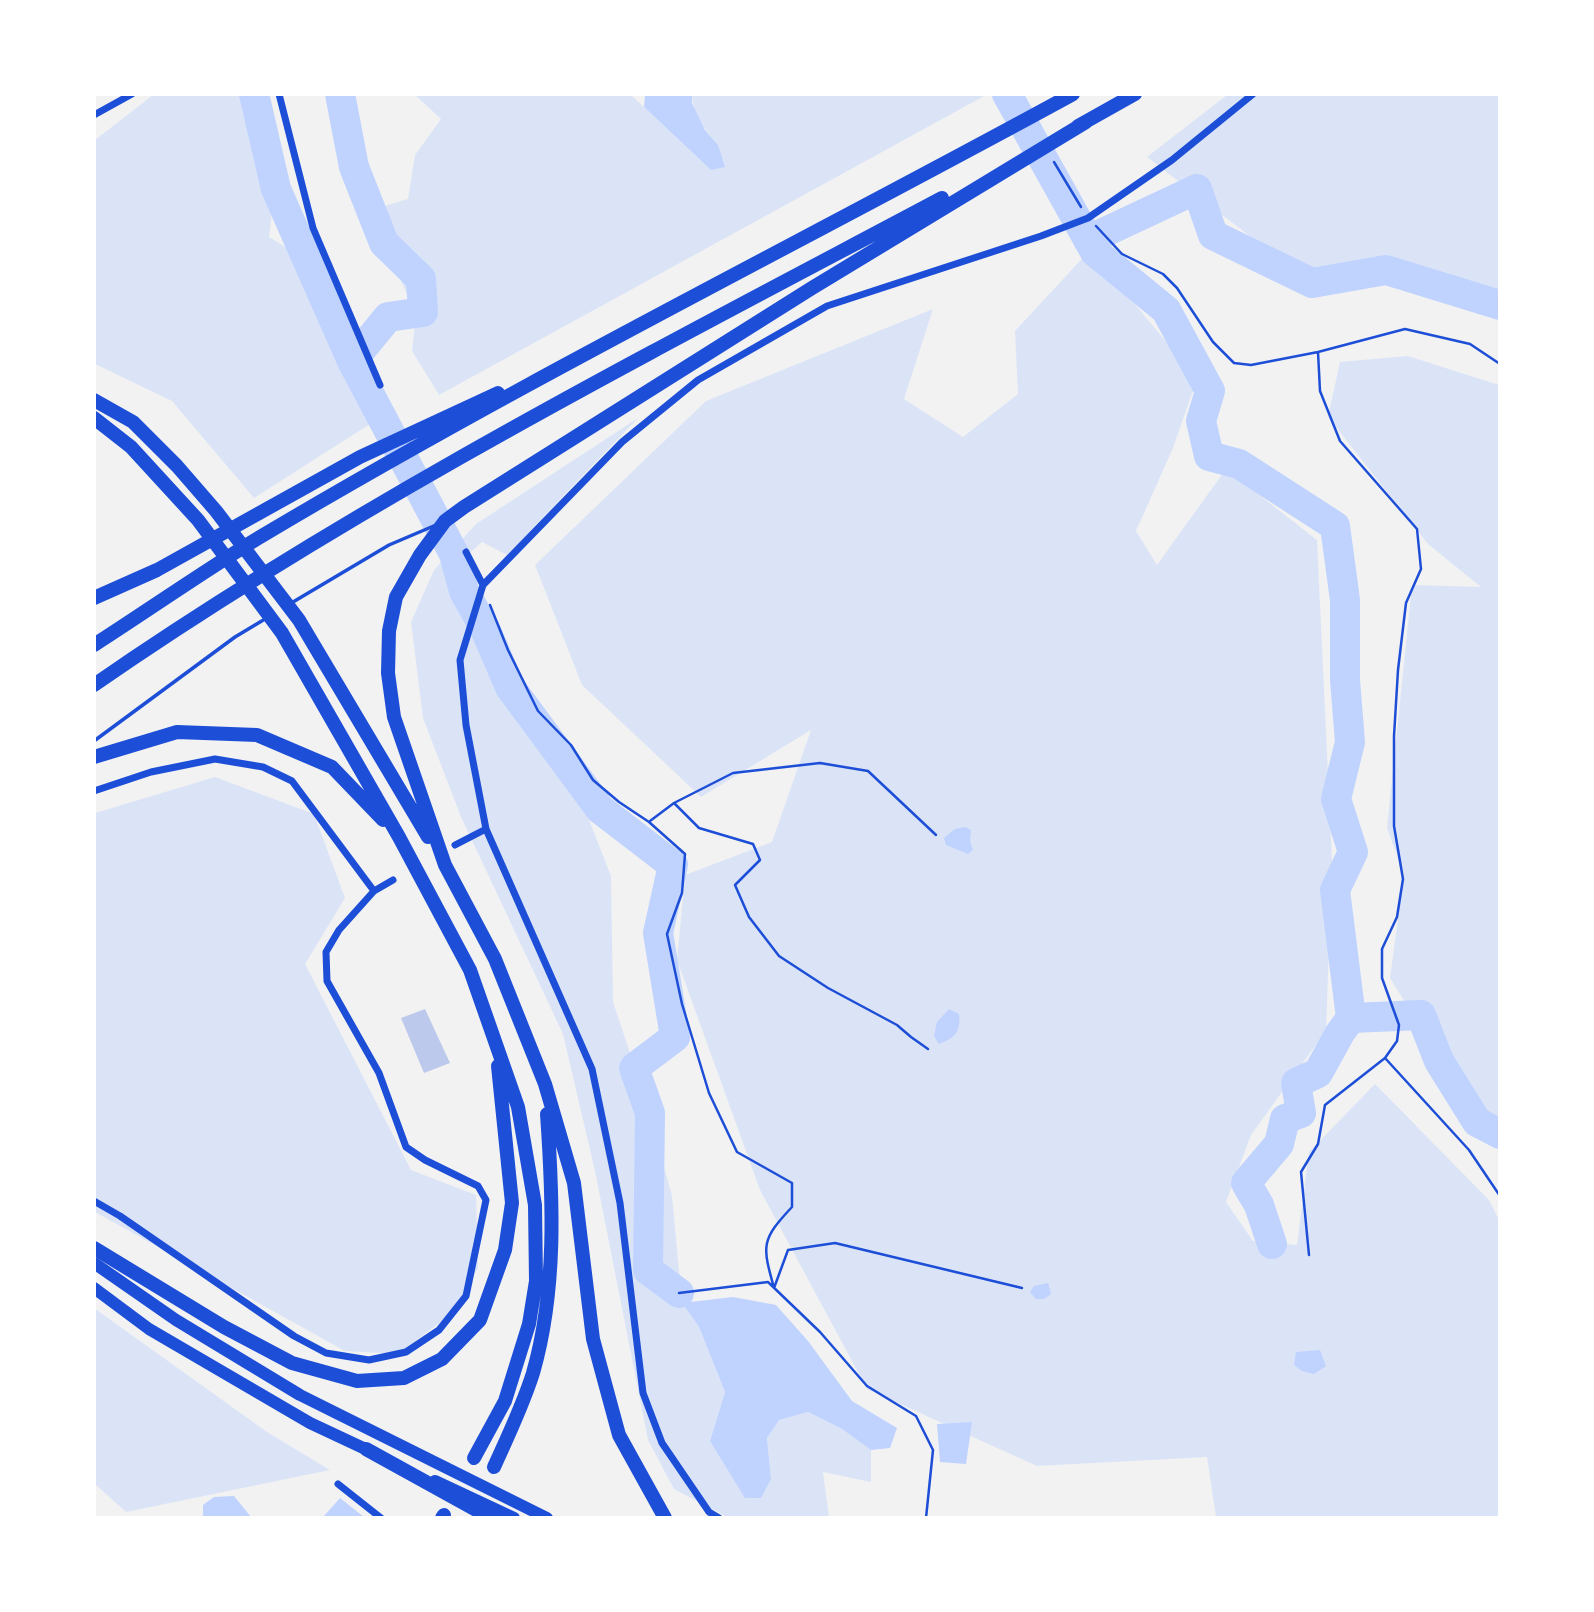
<!DOCTYPE html>
<html>
<head>
<meta charset="utf-8">
<style>
	body { margin:0 }
	#map { position:relative; width:1594px; height:1612px; overflow:hidden; background:#f2f2f2; font-family:Karla,sans-serif }
	canvas { display:block }
	.frame { position:absolute; inset:0; border:96px solid #fff; pointer-events:none }
</style>
</head>
<body>
<div id="map">
<canvas width="1594" height="1612"></canvas>
<div class="frame"></div>
</div>
<script>
const c = document.querySelector('canvas').getContext('2d');
c.lineJoin = 'round';
function paint(path, color) { c.fillStyle = color; c.fill(path, 'evenodd'); }
function stroke(path, color, width, dash) { c.strokeStyle = color; c.lineWidth = width; c.lineCap = dash ? 'butt' : 'round'; c.setLineDash(dash || []); c.stroke(path); }
paint(new Path2D(`
	M153 95H245L273 203 269 237 297 254 370 424 254 498 172 401 95 364V140Z
	M415 95H631L711 170 718 145C706 131 693 114 692 95H986L439 395 412 351 416 313 368 211 408 199 415 155 441 119Z
	M1227 95H1499V304L1414 282 1321 291 1147 157Z
	M1090 250 1197 379 1173 448 1136 531 1157 565 1226 469 1317 540 1332 860 1326 1031 1251 1135 1226 1202 1253 1241 1297 1245 1309 1152 1375 1084 1489 1200 1500 1222 1499 1517H1216L1207 1457 1037 1466 867 1389 760 1190 677 960 685 875 772 842 811 730 701 797 582 685 535 565 706 401 933 309 904 399 963 437 1018 394 1015 331Z
	M1408 356 1499 385V1129L1451 1077 1390 978 1404 874 1387 828 1412 585 1481 587 1428 544 1328 417 1340 362Z
	M638 418 507 555 482 542 447 573 476 640 500 635 563 753 611 876 613 1002 645 1098 672 1196 682 1303 699 1327 725 1392 710 1441 771 1479 767 1438 778 1420 808 1412 842 1429 871 1450V1482L823 1472 829 1517H727L674 1489 648 1440 595 1171 563 1034 461 817 423 718 411 622 434 570 476 524Z
	M215 777 314 814 345 898 305 964 411 1170 476 1195 478 1268 455 1311 398 1354 345 1351 95 1212V813Z
	M94 1308 267 1432 330 1470 126 1512 95 1484Z`), '#dbe4f7');
paint(new Path2D(`
	M645 95H692V103L705 130 718 145 725 167 711 170 644 107Z
	M965 827 971 830 970 841 973 850 968 854 946 845 944 838 955 829Z
	M949 1009 959 1014C961 1032 955 1038 939 1044L934 1036 937 1022Z
	M1048 1283 1051 1294 1044 1299H1036L1030 1292 1034 1286Z
	M733 1297 776 1305 808 1341 852 1401 897 1428 890 1448 871 1450 842 1429 808 1412 779 1420 767 1438 771 1479 761 1498H745L710 1441 725 1392 699 1327 682 1303Z
	M1320 1350 1326 1366 1314 1374 1302 1371 1294 1365 1296 1352Z
	M972 1422 966 1464 940 1462 937 1424Z
	M234 1496 251 1517H203V1505L214 1497Z
	M340 1498 364 1517H323Z`), '#bfd3fe');
stroke(new Path2D(`
	M254 94 276 189 352 361 454 554 464 591 486 631 510 687 600 809 673 865 658 933 675 1037 634 1068 650 1113 648 1270 679 1293
	M340 94 354 167 384 243 421 279 423 312 388 317 352 361
	M1007 94 1095 252 1166 310 1210 391 1201 421 1209 456 1239 464 1335 526 1345 600V680L1350 742 1336 799 1353 852 1335 890 1351 1018 1421 1015 1439 1061 1477 1122 1500 1134
	M1088 240 1197 189 1213 235 1312 283 1386 270 1500 305
	M1272 1244 1259 1205 1246 1183 1279 1144 1285 1119 1301 1113 1296 1083 1318 1073 1340 1033 1351 1018`), '#bfd3fe', 30);
paint(new Path2D(`
	M425 1009 450 1063 424 1073 401 1018Z`), '#bdc9ec');
stroke(new Path2D(`
	M1054 162 1081 207
	M1096 226 1122 254 1163 274 1177 288 1213 342 1234 363 1251 365 1318 352 1405 329 1470 344 1500 364
	M1318 352 1320 391 1340 441 1417 529 1421 569 1406 603 1398 670 1394 736V826L1403 879 1397 917 1382 949V978L1399 1025 1397 1041 1385 1058 1469 1150 1500 1196
	M490 605 508 650 538 711 571 745 593 780 619 802 649 822 685 854 682 893 667 934 682 1004 709 1093 737 1152 792 1183V1207C761 1240 762 1245 774 1288L788 1250 835 1243 1022 1288
	M674 803 699 828 753 844 760 860 735 885 749 917 779 956 828 988 897 1025 911 1037 928 1049
	M650 821 674 803 733 773 820 763 868 771 936 835
	M1309 1255 1301 1172 1318 1144 1325 1105 1385 1058
	M679 1293 768 1282 820 1332 867 1386 916 1416 933 1450 926 1518`), '#1d4ed8', 2.5);
stroke(new Path2D(`
	M293 602 389 545 436 525
	M94 741 235 637 265 619`), '#1d4ed8', 3.5);
stroke(new Path2D(`
	M279 94 313 228 380 385
	M94 115 132 94
	M466 552 483 585 622 442 698 380 827 306 1041 236 1088 218 1172 160 1253 94
	M483 585 460 660 466 725 486 829 592 1069 620 1203 643 1393 662 1443 709 1512 719 1518
	M94 791 151 772 215 759 263 767 292 781 374 891 393 880
	M455 845 486 829
	M94 1201 120 1216 294 1336 326 1353 369 1360 406 1352 439 1330 466 1296 486 1200 478 1186 425 1160 406 1147 379 1073 327 981 326 952 339 930 374 891
	M338 1484 381 1518`), '#1d4ed8', 7);
stroke(new Path2D(`
	M94 1263 176 1320 300 1395 547 1518
	M94 1288 149 1329 310 1423 374 1453
	M435 1481 514 1518`), '#1d4ed8', 12);
stroke(new Path2D(`
	M1078 126 1135 94
	M94 400 133 422 177 466 216 511 299 620 428 837
	M94 418 131 447 198 520 282 633 399 837 470 970 518 1107 535 1205 536 1281 529 1324 505 1401 474 1458
	M94 598 157 570 360 457 498 393
	M94 645C150 609 204 571 260 537 525 379 802 242 1073 94
	M94 685C363 499 654 351 942 198
	M94 757 177 732 257 735 332 767 383 820
	M94 1248 224 1327 292 1363 357 1381 404 1378 442 1359 480 1320 505 1250 512 1203 498 1066
	M366 1449 491 1518
	M494 1467C508 1436 523 1405 533 1373 557 1289 553 1200 547 1114
	M442 1518 444 1515
	M665 1518 619 1435 593 1339 574 1183 545 1084 495 959 445 865 394 717 388 673 389 631 396 597 420 555 445 521 464 507 812 288 1086 122`), '#1d4ed8', 14);
</script>
</body>
</html>
